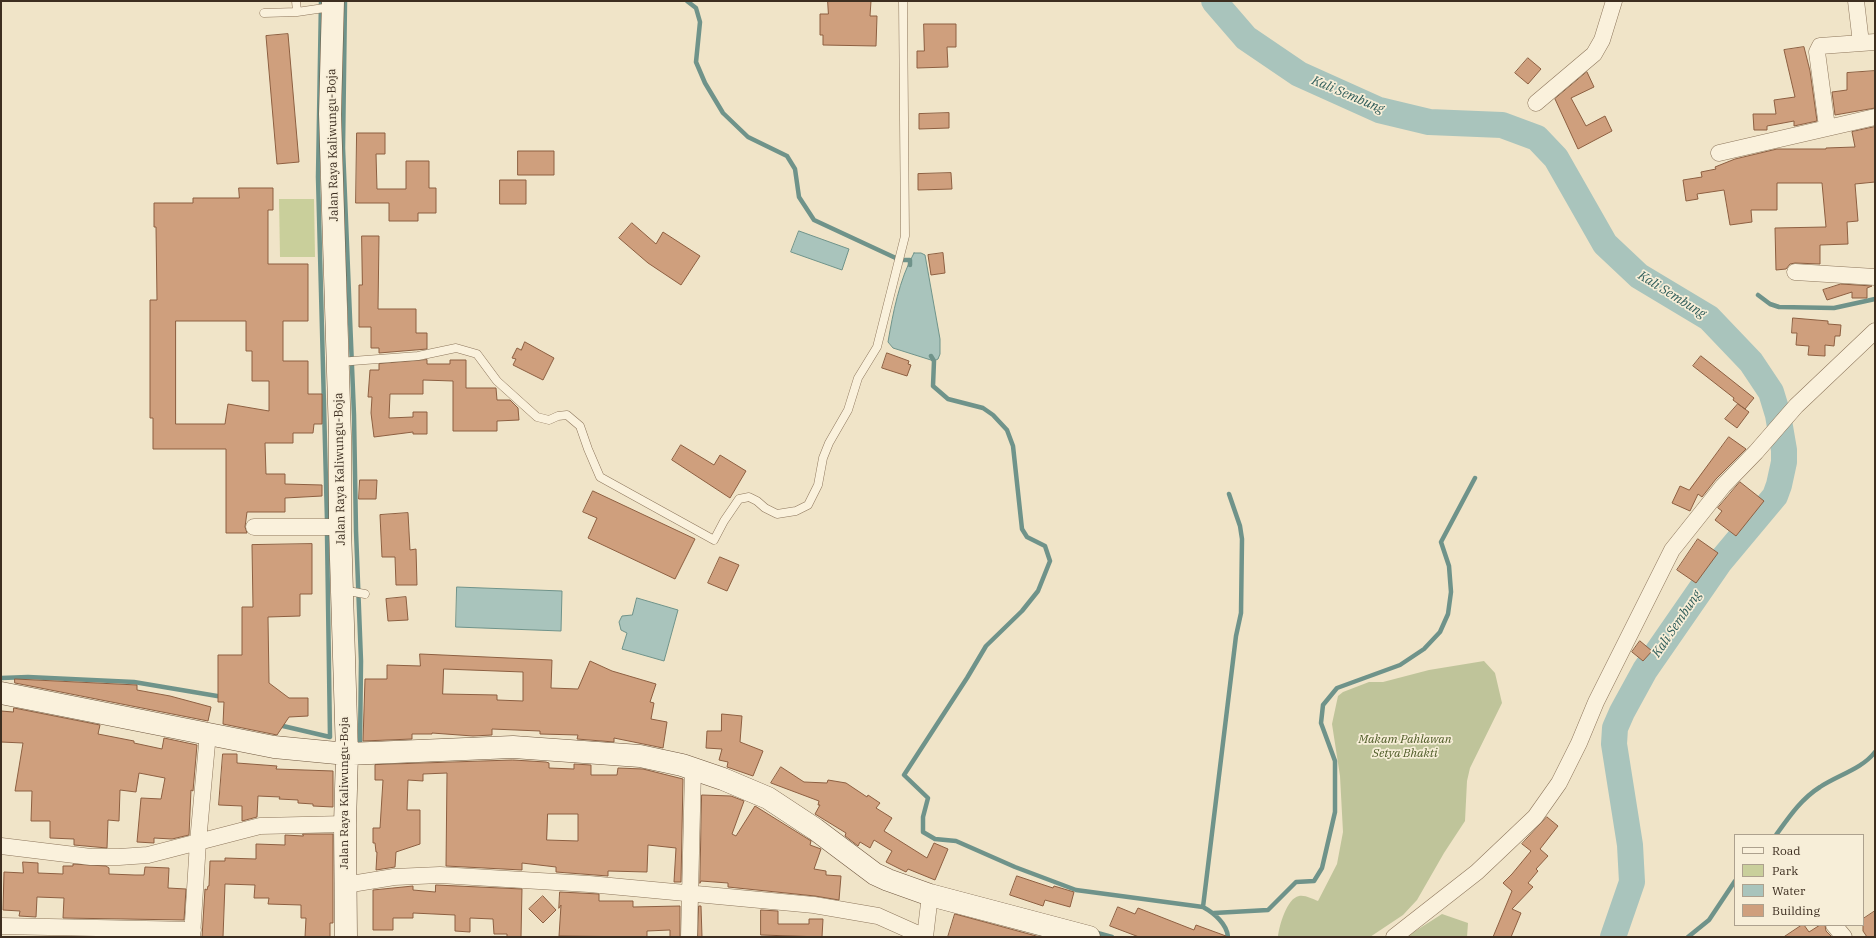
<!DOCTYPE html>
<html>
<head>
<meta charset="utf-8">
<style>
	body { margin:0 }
	#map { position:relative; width:1876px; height:938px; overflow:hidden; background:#f0e4c8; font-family:"IBM Plex Serif",serif }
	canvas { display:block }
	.frame { position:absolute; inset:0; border:2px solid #3d2e20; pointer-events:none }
	.legend { position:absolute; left:1734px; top:834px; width:130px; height:92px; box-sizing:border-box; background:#f7eed8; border:1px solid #ada18e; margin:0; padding:5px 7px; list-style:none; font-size:12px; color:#3d2e20 }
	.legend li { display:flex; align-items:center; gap:8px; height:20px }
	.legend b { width:20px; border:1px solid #ada18e }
</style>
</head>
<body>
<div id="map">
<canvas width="1876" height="938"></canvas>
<div class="frame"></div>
<ul class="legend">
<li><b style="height:5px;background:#faf1dc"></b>Road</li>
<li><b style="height:11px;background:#c9cf9b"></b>Park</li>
<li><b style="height:11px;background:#a9c4bc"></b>Water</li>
<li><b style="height:11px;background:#cf9f7d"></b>Building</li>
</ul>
</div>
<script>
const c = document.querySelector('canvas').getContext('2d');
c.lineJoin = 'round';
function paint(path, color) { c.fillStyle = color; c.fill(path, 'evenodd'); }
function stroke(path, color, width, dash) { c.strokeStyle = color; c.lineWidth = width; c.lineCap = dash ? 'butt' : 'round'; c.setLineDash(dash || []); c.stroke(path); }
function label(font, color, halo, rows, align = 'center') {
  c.font = font + ' "IBM Plex Serif",serif'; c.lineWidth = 3.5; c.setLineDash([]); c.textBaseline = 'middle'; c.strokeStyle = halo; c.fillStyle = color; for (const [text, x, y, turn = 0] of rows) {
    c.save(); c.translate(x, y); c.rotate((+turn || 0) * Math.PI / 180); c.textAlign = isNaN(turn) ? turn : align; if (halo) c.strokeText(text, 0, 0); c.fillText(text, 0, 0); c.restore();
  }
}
paint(new Path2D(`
	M279 199H314L315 257H280Z`), '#c9cf9b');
paint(new Path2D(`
	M1484 661 1495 673 1502 703 1470 768 1467 781 1465 821 1444 853 1417 900 1403 915 1370 937H1278C1279 926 1287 898 1299 896 1306 895 1312 899 1318 901L1337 864 1343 832 1340 776 1332 724 1338 696 1343 692 1369 682H1383L1429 670Z
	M1442 914 1468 923 1467 937H1406Z`), '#bfc49a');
const water = new Path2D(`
	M799 231 849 249 842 270 791 252Z
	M914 253H921L925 255 940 339V354L938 359 934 361 893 348 888 342C893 313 899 280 914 253Z
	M457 587 562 591 561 631 456 627Z
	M637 598 678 610 664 661 622 649 627 633 621 630 619 622 622 616 632 615Z`);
paint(water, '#a9c4bc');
stroke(water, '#6f938a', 1);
stroke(new Path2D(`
	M321 1 318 177 327 520
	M345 1 343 148 354 415 356 531 361 661 360 747
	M687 1 696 8 700 22 696 62 705 83 723 113 748 137 787 156 795 169 799 197 814 220 900 260H910V265
	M1758 295 1770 304 1779 307 1834 308 1875 299
	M931 356 934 361 933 386 948 399 983 408 993 415 1007 430 1013 446 1022 529 1027 537 1045 546 1050 561 1038 591 1022 611 986 646 967 678 904 775 928 798 923 817V832L935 839 956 841 1015 867 1076 890 1203 907C1214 913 1227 924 1228 937
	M1 678 28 677 134 682 223 697
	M278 723 283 726 330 737 327 533
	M1776 835C1789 817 1801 799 1820 787 1838 775 1862 769 1875 752
	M1203 907 1236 636 1241 613 1242 539 1240 526 1229 494
	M1214 913 1268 910 1296 882 1314 881 1322 868 1335 812V761L1321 723 1323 705 1337 688 1400 665 1424 649 1440 632 1448 614 1451 592 1449 566 1441 542 1475 478
	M1094 932 1112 937
	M1688 937 1709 920 1735 881`), '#6f938a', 4.5);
stroke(new Path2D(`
	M1214 1 1246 38 1299 74 1379 110 1429 122 1502 125 1537 138 1556 158 1605 244 1639 276 1709 318 1751 362 1771 392 1778 415 1784 450V462L1779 485 1775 496 1719 563 1645 670 1622 712 1615 728 1614 744 1630 845 1632 882 1613 937`), '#a9c4bc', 26);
const building = new Path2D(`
	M828 1H871L870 16H877L876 46 823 45V35H820V14H828Z
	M924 24H956V47H947L948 67 917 68V51H924Z
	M288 34 299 162 277 164 266 36Z
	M1804 47 1810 71 1817 121 1794 126V121L1767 126V130H1754L1753 114H1776L1774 100 1795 97 1784 50Z
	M1528 58 1541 69 1528 84 1515 73Z
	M1875 71V108L1835 115 1832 92 1847 90V73Z
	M1587 72 1594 87 1571 98 1586 126 1605 116 1612 131 1578 149 1555 99Z
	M949 113V128L919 129V114Z
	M1875 127V182L1855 184 1858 221 1847 222 1848 244 1820 245V264L1795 263 1790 264 1786 269 1776 270 1775 228 1826 227 1822 183H1777V210H1751L1752 222 1730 225 1724 190 1697 194 1698 199 1686 201 1683 180 1702 177 1701 172 1716 169 1715 167 1735 159 1777 149H1826V148L1855 147 1852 132Z
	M357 133H385V154H376L377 189H406V161H429V188H436V213H418V221H389V203H356Z
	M518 151H554V175H518Z
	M951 173 952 189 918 190V174Z
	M500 180H526V204H500Z
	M239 188H273V210H268V264H308V321H283V361H308V394H322V424H314L313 433H293V443H265L266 474H285V484L322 485V496L285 498V512H247L245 527 247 533H226V449H153V418H150V300H157L156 227H154V203H193V198H239ZM176 321H246V351H252V381H269V411L228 404 225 424H176Z
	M632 223 656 244 663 232 700 256 681 285 648 263 619 238Z
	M362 236H379L378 309H416V333H427V349L379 353V348H371V327H359V285H362Z
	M943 253 945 273 931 275 928 255Z
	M1841 284 1872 286 1867 288V298H1852V292L1827 300 1823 290Z
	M1793 318 1828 321V324L1841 325 1840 336H1835L1834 346 1825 345V356L1808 355 1809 346 1796 345 1797 333H1792Z
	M525 342 554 358 543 380 513 365 516 359 512 358 517 348 521 350Z
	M887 353 909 361 908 364 911 365 907 376 882 368Z
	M1701 356 1754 398 1745 409 1733 400 1734 398 1693 366Z
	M427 360V364H450V360H466V388H496L497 400H510L518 408 519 420 497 421V431H453V381L423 380V394H390L389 418 413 417V412H427V434H413V432L374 437 371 413 372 397H368L370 370H379V364Z
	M1738 404 1749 412 1737 428 1725 419Z
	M1729 437 1746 449 1716 479 1702 497 1698 494 1690 511 1672 503 1680 486 1689 490Z
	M681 445 714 465 720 455 746 471 730 498 672 460Z
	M360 480H377L376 499H359Z
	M1740 482 1764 501 1736 536 1715 520 1722 511 1718 508Z
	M593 491 695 539 675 579 588 538 597 518 583 512Z
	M408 513 410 550 416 549 417 585H396L395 557H382L380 515Z
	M1698 539 1718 553 1696 583 1677 570Z
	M312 544V594H300V616L268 617 269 683 289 698H308V716L289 717 277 735 223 724 224 702H218V655H242V607H253L252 545Z
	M720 557 739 565 727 591 708 583Z
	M406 597 408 620 388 621 386 599Z
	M1640 641 1652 651 1643 661 1632 652Z
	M420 654 552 660 551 688 578 689 590 661 612 671 656 684 650 702 654 703 651 719 667 722 663 748 614 738V742L577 739 578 735 540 734V731L492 729V735L473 736 432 733V734H412V739L363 741 365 679H387V665L420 666ZM444 669 523 672V701L497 700V695L443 694Z
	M15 679 137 685V690L170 696 211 707 208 721 15 683Z
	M14 708 100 725 98 734 134 741V743L162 749 164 738 197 745 193 791 191 790 189 835 172 839 154 838V843L137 842 141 798 161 799 165 778 139 773 136 792 120 790 119 821 108 820 107 848 74 845V839L50 838V821H31L32 791H15L23 743 1 742V711L13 712Z
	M722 714 742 716 740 742 763 751 753 776 727 767 728 762 719 760 722 749 706 748 707 731H721Z
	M223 754H237V763L277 766 276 769 333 771V807L313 806V804L298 803V800L279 799 280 797 258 796 257 817 242 821V806L219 805Z
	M513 760 546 762 549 763V768L574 769V764L591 765V775H617L618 768 643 769 683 779 681 882H674L676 848 648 845 647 872 608 871V876L556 872V867L522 863V870L446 866 447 773 423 774V781L408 780 407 810H420V844L396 852 395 867 376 870 377 852H376L375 843H373V828H380L383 780H375V765ZM548 814H578V841L547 840Z
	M781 767 804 782 827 783 828 780 846 783 867 797 868 795 880 803 876 808 892 818 884 831 927 858 934 843 948 849 935 880 908 869 906 872 886 862 892 851 874 840 870 848 860 842 858 846 845 836 846 833 815 814 820 805H818L819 801 771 783Z
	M702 795 731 796 744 801 732 834 736 836 755 806 808 839 811 841 810 845 821 849 814 869 826 871V875L841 876 839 900 815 896 728 887V883L701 881 700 883Z
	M1547 817 1558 826 1540 849 1548 856 1536 869 1538 871 1528 883 1533 887 1512 909 1521 913 1511 937H1493L1512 891 1503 883 1512 874 1531 851 1522 844Z
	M303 834H333V923H330V937H305L306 918H301V905L268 904 269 898H254L255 885 225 884 223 937H202L205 889 207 890 208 886H209L210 861H225V858L256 859V844L285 845V835L303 836Z
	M23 862 38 863V873L63 874V866H73V864L106 866 109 868V874L135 875H144L145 867 169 868 168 888 186 889 184 920 63 918 64 898 37 897 36 917 19 916 20 911 3 910 4 872 23 873Z
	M1017 876 1053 888 1054 886 1074 892 1070 907 1045 900 1043 906 1010 895Z
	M436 885 522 889 521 937H507V934H494L493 919 470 918V932L455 931V915L413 913V918H393V930H373V890L413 886V890L435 892Z
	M560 892 599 894V901H633V907L680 906V937H670V930L647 931V937L559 936 561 905 559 908Z
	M543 896 556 910 543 923 529 909Z
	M699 906H701L702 937H698Z
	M1118 907 1135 914 1138 908 1194 930 1196 925 1226 936V937H1139L1110 926Z
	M761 910 778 911V924H809V919H823L822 937 761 935Z
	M1875 911V937H1867L1863 931V919Z
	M955 914 1040 937H948Z
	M1802 925H1804L1809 932 1820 925H1825L1826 931 1832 937H1784Z`);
paint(building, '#cf9f7d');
stroke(building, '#8d5f41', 1);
const lane = new Path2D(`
	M296 1 297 12
	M264 13 297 12 331 7
	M339 362 418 356 456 348 477 354 497 381 537 417 549 420 558 416 567 415 580 426 588 449 600 477 714 540 724 521 739 499 749 497 757 501 765 508 777 514 796 511 808 505 818 485 823 458 829 443 848 410 858 378 877 347 905 236 903 1
	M342 590 365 594`);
const street = new Path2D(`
	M1856 1 1861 43
	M1536 103 1594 54 1602 40 1614 1
	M1827 127 1817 52 1820 46 1875 42
	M1719 153 1875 117
	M1795 272 1875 277
	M254 527H340
	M1 846 91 857H119L148 855 260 826 345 824
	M345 885 394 877 440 875 589 884 814 905 878 916 925 937
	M1834 925 1844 937
	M1 926 193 930
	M192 937 198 842 208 733
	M689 937 693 769
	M925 937 930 895
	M1394 937 1477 872 1535 817 1559 783 1579 743 1596 702 1672 550 1723 486 1756 452 1796 406 1875 331`);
const secondary = new Path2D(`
	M333 1 330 114 340 436V527L347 754 345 824 346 937
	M1 693 274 747 347 754 513 747 640 756 682 765 723 779 768 798 815 829 875 874 888 880 930 895 1089 937`);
stroke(lane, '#8d765c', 9);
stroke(street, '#8d765c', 17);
stroke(secondary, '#6f573f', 23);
stroke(lane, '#faf1dc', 8);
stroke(street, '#faf1dc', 16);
stroke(secondary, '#faf1dc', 22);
label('12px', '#3d2e20', '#f7eed8', [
	["Jalan Raya Kaliwungu-Boja",333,145,-91],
	["Jalan Raya Kaliwungu-Boja",340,469,-91],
	["Jalan Raya Kaliwungu-Boja",345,793,-90]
]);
label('italic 12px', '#4d5a26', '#f7eed8', [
	["Makam Pahlawan",1405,740],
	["Setya Bhakti",1405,754]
]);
label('italic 13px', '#2f5d5a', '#f7eed8', [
	["Kali Sembung",1348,95,23],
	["Kali Sembung",1672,295,32],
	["Kali Sembung",1677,624,-56]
]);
</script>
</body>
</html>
